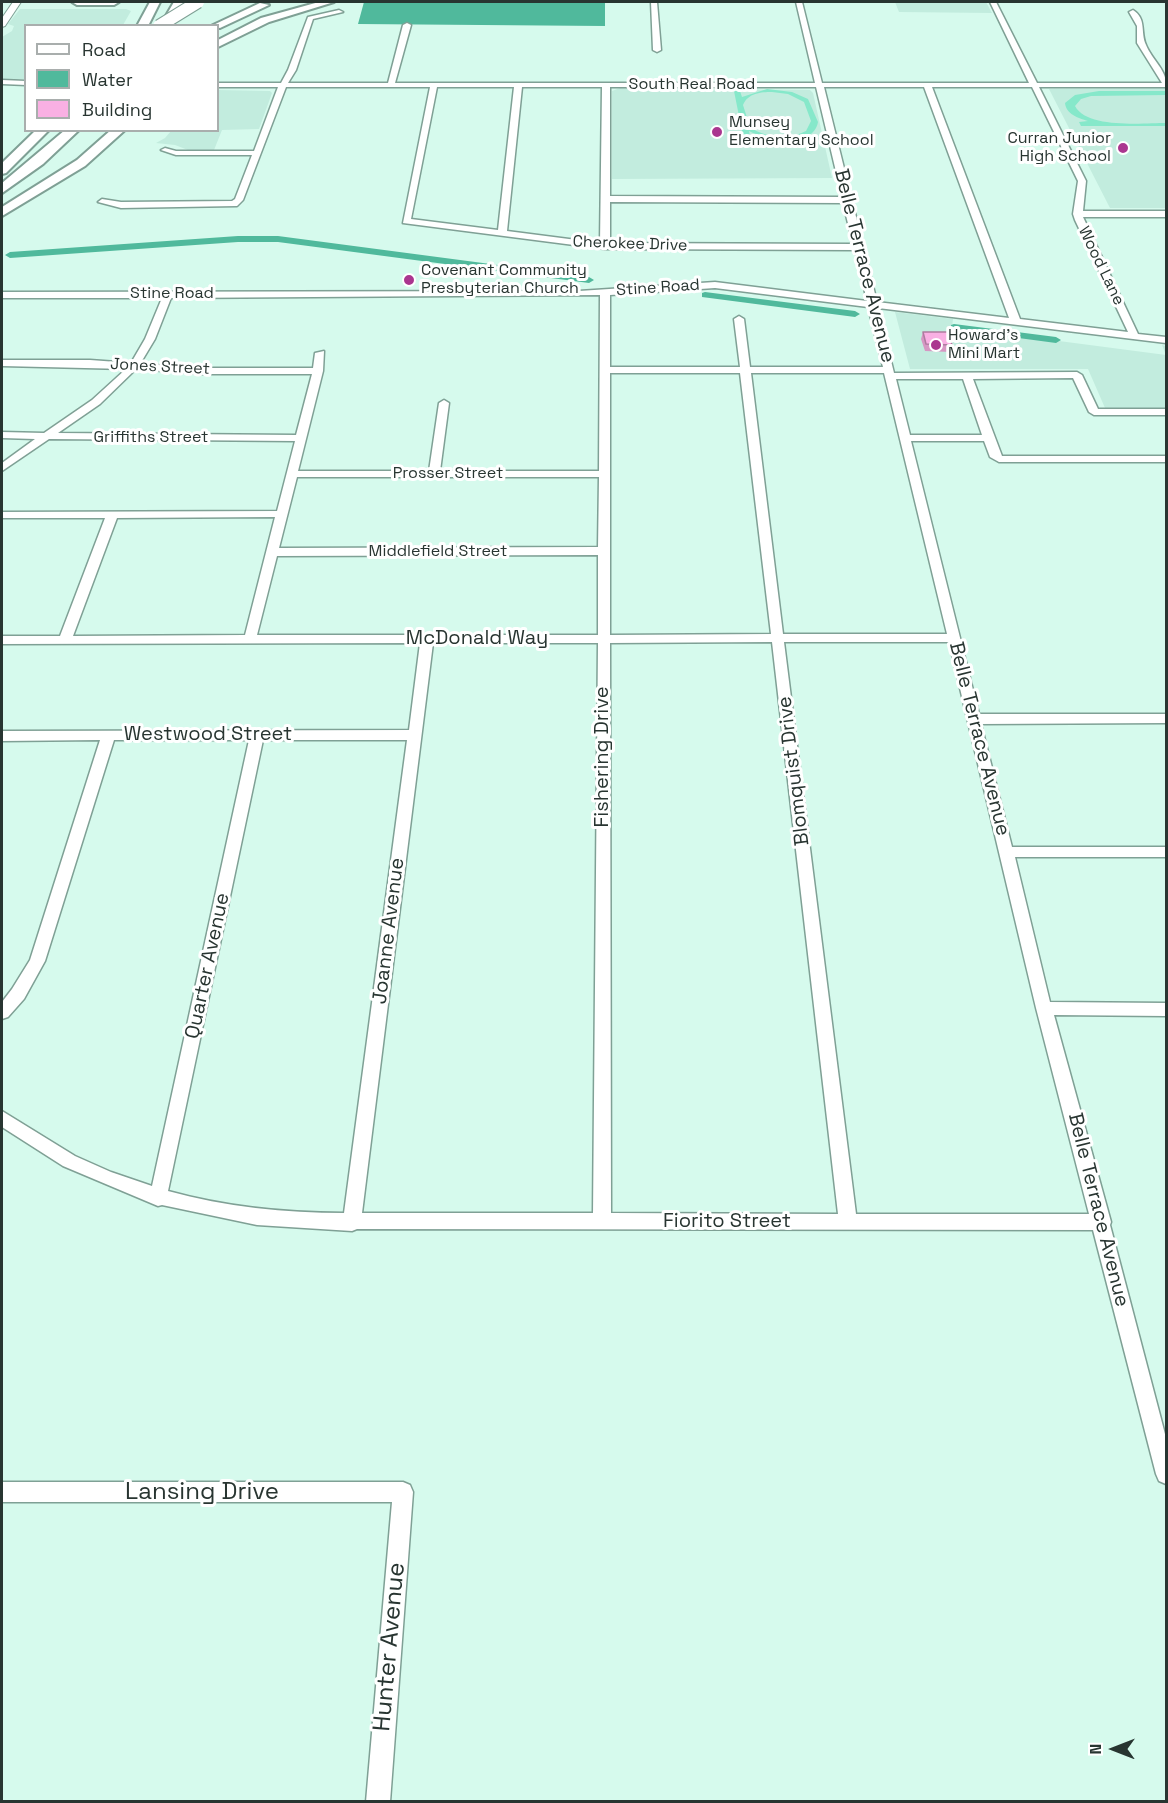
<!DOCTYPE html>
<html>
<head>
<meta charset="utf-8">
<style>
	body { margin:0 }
	#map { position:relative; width:1168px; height:1803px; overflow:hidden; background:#d6faed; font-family:"Space Grotesk",sans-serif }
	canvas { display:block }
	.frame { position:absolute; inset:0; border:3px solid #283531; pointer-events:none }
	.legend { position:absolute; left:24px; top:24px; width:195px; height:108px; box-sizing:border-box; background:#fff; border:2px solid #a9aead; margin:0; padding:8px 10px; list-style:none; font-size:18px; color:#283531 }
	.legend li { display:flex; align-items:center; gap:12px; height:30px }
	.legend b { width:30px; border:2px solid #a9aead }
	.north { position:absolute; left:1084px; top:1719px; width:60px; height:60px; -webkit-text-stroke:4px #fff; paint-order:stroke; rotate:270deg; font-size:16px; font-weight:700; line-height:24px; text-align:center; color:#283531 }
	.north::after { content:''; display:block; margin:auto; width:21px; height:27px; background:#283531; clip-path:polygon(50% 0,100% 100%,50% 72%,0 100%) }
</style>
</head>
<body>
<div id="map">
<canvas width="1168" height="1803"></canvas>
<div class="frame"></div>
<ul class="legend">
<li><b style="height:8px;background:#fff"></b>Road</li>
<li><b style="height:16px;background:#50b99c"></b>Water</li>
<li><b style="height:16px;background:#f9b0e3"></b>Building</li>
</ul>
<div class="north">N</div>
</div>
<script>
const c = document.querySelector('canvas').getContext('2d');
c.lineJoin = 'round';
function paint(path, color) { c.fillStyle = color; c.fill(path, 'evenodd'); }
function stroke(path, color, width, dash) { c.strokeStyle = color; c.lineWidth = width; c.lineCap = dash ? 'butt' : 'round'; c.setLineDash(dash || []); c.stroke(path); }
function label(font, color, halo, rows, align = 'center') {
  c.font = font + ' "Space Grotesk",sans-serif'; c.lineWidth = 6; c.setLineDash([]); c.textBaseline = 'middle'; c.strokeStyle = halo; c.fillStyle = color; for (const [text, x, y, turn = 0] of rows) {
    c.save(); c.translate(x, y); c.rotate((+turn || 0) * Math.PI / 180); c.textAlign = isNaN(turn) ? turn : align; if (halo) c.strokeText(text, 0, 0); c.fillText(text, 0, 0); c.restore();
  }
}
paint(new Path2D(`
	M895 2H986L992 13 899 12Z
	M20 9H126L131 11 123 25 26 26 25 79 2 81V37L12 31 14 26 8 24Z
	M620 88 810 90 813 93 832 178 612 179V91Z
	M1166 88V208H1110L1049 89Z
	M218 90 270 91 272 93 259 129 222 130 214 150H188L175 145 156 143 165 138 171 131 218 130Z
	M895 312 953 319 952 327 1166 355 1162 345 1166 346V408H1105L1088 369H910Z`), '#c2ecde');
paint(new Path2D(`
	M767 89 792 92 808 99 818 122C813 149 766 140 749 131L750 136H743L734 91H740L742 97ZM772 92 788 94 804 102 811 121 806 131C789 140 765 138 750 127L743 105C748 93 761 92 772 92Z
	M1099 91H1166V95L1091 96 1081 99 1075 106C1087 129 1144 123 1166 123V126H1081L1079 122 1088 121C1078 118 1066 114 1065 103L1075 95Z`), '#86e8ca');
paint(new Path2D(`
	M364 2H605V26L358 24Z`), '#50b99c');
paint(new Path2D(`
	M238 236H278L589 277 594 280 589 283 278 242H238L10 258 5 255 10 252Z
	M705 292 855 311 860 314 855 317 702 297V293Z
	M954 324 1056 337 1061 340 1056 343 951 329V325Z`), '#50b99c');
const minor = new Path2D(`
	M651 2H657L661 50 657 52 653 50Z
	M796 2H802L822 83H1029L990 2H996L1037 83H1162L1137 43V26L1129 12 1133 10C1147 19 1140 32 1146 45 1152 60 1168 71 1166 87H1039L1086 181 1083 211H1166V217H1083L1138 334 1166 337V343L878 308 894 373 1077 372 1082 375 1098 409H1166V415H1094L1089 412 1073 378 973 379 1002 456H1166V462H999L990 457 984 441H911L979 714H1166V723L981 724 1012 847H1166V857H1015L1050 1002 1166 1003V1016L1054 1015 1111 1222 1110 1225 1166 1438V1484L1159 1481 1156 1474 1093 1230 357 1229 352 1231 257 1225 162 1205 158 1206 63 1166 2 1127V1111L75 1156 111 1172 152 1186 249 740H114L45 961 24 999 8 1017 2 1019V1002L12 989 30 960 100 740 2 741V731L409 730 420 643 2 644V636H60L105 518H2V512L277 511 295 441 49 439 2 471V463L35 439 2 438V432L44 433 92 400 126 369 2 366V360H90L131 363 145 339 162 298H2V292L579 291 715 282 867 301 855 250 605 249 403 223 430 87H286L243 200 237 206 121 208 98 202 102 199 121 202 232 201 235 199 252 155H176L161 150 165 148 176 151H254L278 87H218V83H281L288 70 308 17 339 10 343 12 313 19 296 70 288 83H388L403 25 407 23 411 25 395 83H815ZM437 87H514L498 230 411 219ZM522 87H602L600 243 507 231ZM610 87H816L842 197 610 196ZM824 87H924L1009 318 877 302ZM932 87H1032L1078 181 1073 214 1075 220 1128 332 1020 319ZM610 202 843 203 853 244 610 243ZM715 288 868 307 883 367H750L744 319 739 316 734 319 740 367H610V295ZM600 295 599 471H440L449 403 444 400 439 403 429 471H298L323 371 324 351 315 353 313 368H203L140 364 155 339 171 298ZM136 369 203 374H312L296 435 58 433 100 404ZM610 373H740L771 634 610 635ZM751 373H884L947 634H783ZM896 379H963L982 435H910ZM297 477H599L598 547 279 548ZM275 517 245 635 73 636 117 518ZM598 555V635H257L277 556ZM772 642 838 1214 611 1213 610 643ZM784 642H949L1036 1008 1089 1214H856ZM433 643H598L593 1213H362ZM263 740H407L344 1213C285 1213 226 1207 168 1191Z
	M2 80 26 81V85L2 84Z
	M2 1482H403L410 1485 413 1492 390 1802H366L392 1502H2Z`);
const major = new Path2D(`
	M13 2H21L5 26 2 27V18Z`);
const highway = new Path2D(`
	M72 2H119L114 5H77Z
	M150 2H160L148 26H137Z
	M174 2H184L171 26H160Z
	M319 2H334L269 22 218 47V40L261 18Z
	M260 3 269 5 220 28 211 26Z
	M36 130H49L6 173 2 174V163Z
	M65 130H79L43 164 2 193V183Z
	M111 130H125L85 166 2 216V207L77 160Z`);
stroke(minor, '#7fa095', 3);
stroke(major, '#7fa095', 2);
stroke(highway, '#7fa095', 4);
paint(minor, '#fff');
paint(major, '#fff');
paint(highway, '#fff');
const highwayBridge = new Path2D(`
	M159 26 198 2`);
stroke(highwayBridge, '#7fa095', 14, []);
stroke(highwayBridge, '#fff', 12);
paint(new Path2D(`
	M923 332 952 345 951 352 925 351 921 339Z`), '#d697c3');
const building = new Path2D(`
	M923 332H948L952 345 926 344Z`);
paint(building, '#f9b0e3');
stroke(building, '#ae7b9f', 1.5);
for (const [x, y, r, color] of [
	[717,132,6,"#aa368f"],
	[1123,148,6,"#aa368f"],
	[409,280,6,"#aa368f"],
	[936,345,6,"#aa368f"]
]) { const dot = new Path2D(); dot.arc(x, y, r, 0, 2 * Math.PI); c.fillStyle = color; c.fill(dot); stroke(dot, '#fff', 2); }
label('16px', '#283531', '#fff', [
	["South Real Road",692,85],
	["Cherokee Drive",630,244,2],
	["Wood Lane",1101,266,64],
	["Stine Road",658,288,-4],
	["Stine Road",172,294],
	["Jones Street",160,367,3],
	["Griffiths Street",151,438],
	["Prosser Street",448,474],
	["Middlefield Street",438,552]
]);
label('16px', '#283531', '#fff', [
	["Munsey",729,123],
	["Elementary School",729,141],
	["Curran Junior",1111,139,"right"],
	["High School",1111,157,"right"],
	["Covenant Community",421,271],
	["Presbyterian Church",421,289],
	["Howard's",948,336],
	["Mini Mart",948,354]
], 'left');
label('20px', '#283531', '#fff', [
	["Belle Terrace Avenue",864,266,76],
	["McDonald Way",477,639],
	["Westwood Street",208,735],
	["Belle Terrace Avenue",979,739,76],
	["Fishering Drive",603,757,-90],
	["Blomquist Drive",794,771,-97],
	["Joanne Avenue",389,931,-83],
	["Quarter Avenue",208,966,-78],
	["Belle Terrace Avenue",1098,1210,76],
	["Fiorito Street",727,1222]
]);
label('24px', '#283531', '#fff', [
	["Lansing Drive",202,1492],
	["Hunter Avenue",390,1647,-85]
]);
</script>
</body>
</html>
